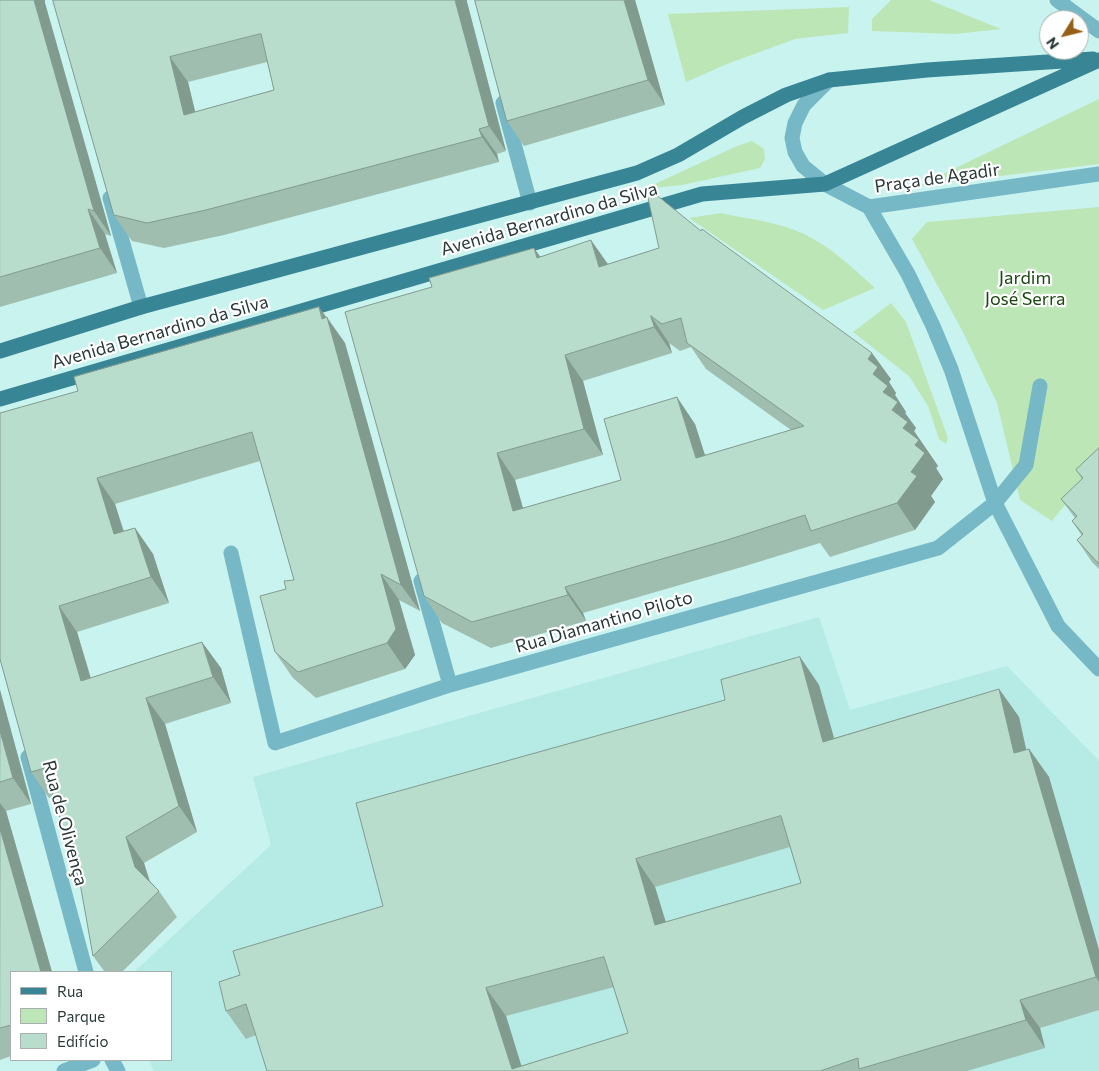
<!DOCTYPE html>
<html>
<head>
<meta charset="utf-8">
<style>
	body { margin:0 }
	#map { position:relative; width:1099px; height:1071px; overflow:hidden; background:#c9f3ef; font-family:Commissioner,sans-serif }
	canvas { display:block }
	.legend { position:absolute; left:10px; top:971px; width:162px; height:90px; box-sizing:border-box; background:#fff; border:1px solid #a9b0af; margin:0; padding:6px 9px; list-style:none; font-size:15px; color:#283938 }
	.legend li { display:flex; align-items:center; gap:10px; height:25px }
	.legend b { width:25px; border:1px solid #a9b0af }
	.north { position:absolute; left:1039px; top:10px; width:50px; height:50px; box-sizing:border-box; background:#fff; border:1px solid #a9b0af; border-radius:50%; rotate:234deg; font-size:14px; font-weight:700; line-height:20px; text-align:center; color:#283938 }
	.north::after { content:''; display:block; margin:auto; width:18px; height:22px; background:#965f17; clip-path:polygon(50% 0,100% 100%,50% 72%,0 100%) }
</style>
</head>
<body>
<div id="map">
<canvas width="1099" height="1071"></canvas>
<ul class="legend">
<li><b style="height:6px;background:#388595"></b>Rua</li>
<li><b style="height:14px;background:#bde6b6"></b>Parque</li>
<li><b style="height:14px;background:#b9ddcc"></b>Edifício</li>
</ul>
<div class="north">N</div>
</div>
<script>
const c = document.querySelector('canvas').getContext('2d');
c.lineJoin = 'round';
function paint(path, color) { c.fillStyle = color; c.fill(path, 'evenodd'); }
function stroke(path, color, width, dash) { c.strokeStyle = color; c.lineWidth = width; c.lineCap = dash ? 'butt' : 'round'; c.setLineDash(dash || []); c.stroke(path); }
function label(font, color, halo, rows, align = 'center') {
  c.font = font + ' Commissioner,sans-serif'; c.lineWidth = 4.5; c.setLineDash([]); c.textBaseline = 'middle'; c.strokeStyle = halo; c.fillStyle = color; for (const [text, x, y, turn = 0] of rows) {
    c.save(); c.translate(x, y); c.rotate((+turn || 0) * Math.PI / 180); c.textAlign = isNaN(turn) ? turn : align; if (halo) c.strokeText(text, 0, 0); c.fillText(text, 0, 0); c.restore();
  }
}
paint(new Path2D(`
	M819 617 850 710 1007 666 1099 761V1071H154L149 1060H171V972H134L271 845 253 777Z`), '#b5eae5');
paint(new Path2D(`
	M891 0H929L1001 29 955 34 872 31V19Z
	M849 7 848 33 795 39 727 64 686 82 668 14Z
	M1099 99V164L918 186Z
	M752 141 764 149 765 159 760 168 682 185 653 188 652 186 657 183 737 146Z
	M1099 207V462L1052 521 1020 500 997 403 963 332 912 239 927 222Z
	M721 213C748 219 779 222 804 234 831 247 853 268 875 288L823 310 689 218Z
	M891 303 906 322 948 438 946 444 939 439 928 406 909 376 853 332Z`), '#bde6b6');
stroke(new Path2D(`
	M1057 0 1099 31
	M829 80 804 105 795 123 792 138 795 152 803 166 825 184 869 207 1099 174
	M503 103 530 203
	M110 198 141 307
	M869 207 908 274 933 326 951 369 995 503 1058 626 1099 669
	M231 553 275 743 450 685 938 548 995 503 1026 465 1040 386
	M421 581 450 685
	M28 757 86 972
	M112 1060 118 1071
	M64 1071 93 1060`), '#77b8c7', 15);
stroke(new Path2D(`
	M0 351 141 307 637 173 678 155 743 117 786 95 829 80 927 70 1093 59
	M0 399 702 194 825 184 1099 60`), '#388595', 15);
paint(new Path2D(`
	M0 0 45 3 111 236 105 234 117 273 0 307Z
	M53 0 467 2 506 151 497 154 499 162 224 235 164 248 132 241 114 215ZM267 62 274 90 195 112 188 82Z
	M475 0H635L665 105 524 146 507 121Z
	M701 231 891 379 889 382 896 393 895 395 906 412 905 413 916 428 914 431 938 466 936 468 943 479 931 496 935 502 915 530 830 557 820 543 742 567 583 613 586 621 491 648 442 623 424 596 541 256 608 264 659 248ZM669 343 680 351 691 347 706 369 791 430 705 455 695 424 621 480 523 508 515 480 603 455 583 381 672 353Z
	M327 317 345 343 420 611 399 600 415 655 405 669 316 698 293 678 275 652 294 580 260 461 115 504 124 531 135 528 153 554 169 603 77 632 91 678 221 668 231 703 165 724 197 832 144 863 150 881 159 891 177 917 122 972H105L93 956 80 883 54 797 49 798 31 772 78 391Z
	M1099 448V569L1092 562 1077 540 1082 536 1072 521 1075 518 1061 499 1082 479 1076 470Z
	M800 657 819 685 834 738 999 689 1019 717 1026 749H1029L1049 777 1099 950V1010L1040 1028 1045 1048 967 1071H267L256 1035 246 1039 226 1011 240 975 383 906 725 700ZM790 847 801 883 666 922 655 887ZM614 987 628 1033 521 1066 506 1016Z
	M0 690 31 804 6 811 52 972H11V1056L0 1060Z`), '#9fbeaf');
paint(new Path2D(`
	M34 0H45V3L111 236 94 211Z
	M455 0H467V2L506 151 489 126Z
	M624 0H635L665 105 648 80Z
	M170 57 188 82 202 140 184 115Z
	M479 129 497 154 499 162 482 137Z
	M88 209 105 234 117 273 100 248Z
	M591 240 610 267H599Z
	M534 248 553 274 537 258Z
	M319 307 345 343 420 611 401 585Z
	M651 316 669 343 672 353 654 327Z
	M872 353 891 379 889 382 896 393 895 395 906 412 905 413 916 428 914 431 938 466 936 468 943 479 931 496 935 502 915 530 897 503 911 472 903 428 873 374 868 359Z
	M565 355 583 381 603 455 584 429Z
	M677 397 695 424 714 484 696 458Z
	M497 453 515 480 531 537 513 511Z
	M97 478 115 504 132 560 114 534Z
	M135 528 153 554 169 603 151 577Z
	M381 574 399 600 415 655 405 669 387 643Z
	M565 587 583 613 586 621 568 595Z
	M59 606 77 632 99 707 81 681Z
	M202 642 221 668 231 703 213 677Z
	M800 657 819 685 843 770 823 742Z
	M999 689 1019 717 1033 781 1014 753Z
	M0 690 31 804 13 778 0 731Z
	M146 698 165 724 197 832 179 806Z
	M1029 749 1049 777 1099 950V982L1096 977Z
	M0 803 6 811 52 972H41L0 829Z
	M126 837 144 863 153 893 135 867Z
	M636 859 655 887 675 953 655 925Z
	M486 988 506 1016 523 1071 512 1069Z
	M1020 1000 1040 1028 1045 1048 1026 1020Z`), '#829b8f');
const building = new Path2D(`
	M0 0H34L94 211 88 209 100 248 0 277Z
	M53 0H455L489 126 479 129 482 137 206 210 147 223 114 215ZM261 34 274 90 184 115 170 57Z
	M475 0H624L648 80 507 121Z
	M648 188 701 231 702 229 872 353 868 359 878 367 873 374 888 386 883 392 898 402 892 410 908 422 903 428 919 440 915 445 925 453 911 472 917 476 897 503 811 531 805 515 724 541 565 587 568 595 472 622 424 596 345 312 432 287 429 278 534 248 537 258 591 240 599 267 659 248 646 189ZM651 316 662 324 681 318 687 343 804 426 696 458 677 397 604 419 621 480 513 511 497 453 584 429 565 355 654 327Z
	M319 307 322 319 327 317 401 585 381 574 396 629 387 643 298 672 275 652 260 596 286 589 284 581 294 580 252 432 97 478 114 534 135 528 151 577 59 606 81 681 202 642 213 677 146 698 179 806 126 837 135 867 159 891 93 956 80 883 45 768 31 772 0 659V413L78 391 74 377Z
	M1099 448V564L1077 540 1083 534 1072 521 1077 516 1061 499 1083 478 1076 470Z
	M800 657 823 742 999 689 1014 753 1029 749 1096 977 1020 1000 1026 1020 859 1069 858 1058 820 1071H267L246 1004 226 1011 219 982 240 975 233 951 383 906 356 803 725 700 721 680ZM781 816 801 883 655 925 636 859ZM604 957 628 1033 512 1069 486 988Z
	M0 731 13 778 0 782Z
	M0 829 41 972H11V1025L0 1028Z`);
paint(building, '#b9ddcc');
stroke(building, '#829b8f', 1);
label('18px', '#283938', '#fff', [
	["Praça de Agadir",937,178,-8],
	["Avenida Bernardino da Silva",549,219,-16],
	["Avenida Bernardino da Silva",160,332,-16],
	["Rua Diamantino Piloto",604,622,-16],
	["Rua de Olivença",65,823,75]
]);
label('18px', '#1a4910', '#fff', [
	["Jardim",1025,278],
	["José Serra",1025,299]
]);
</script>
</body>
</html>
